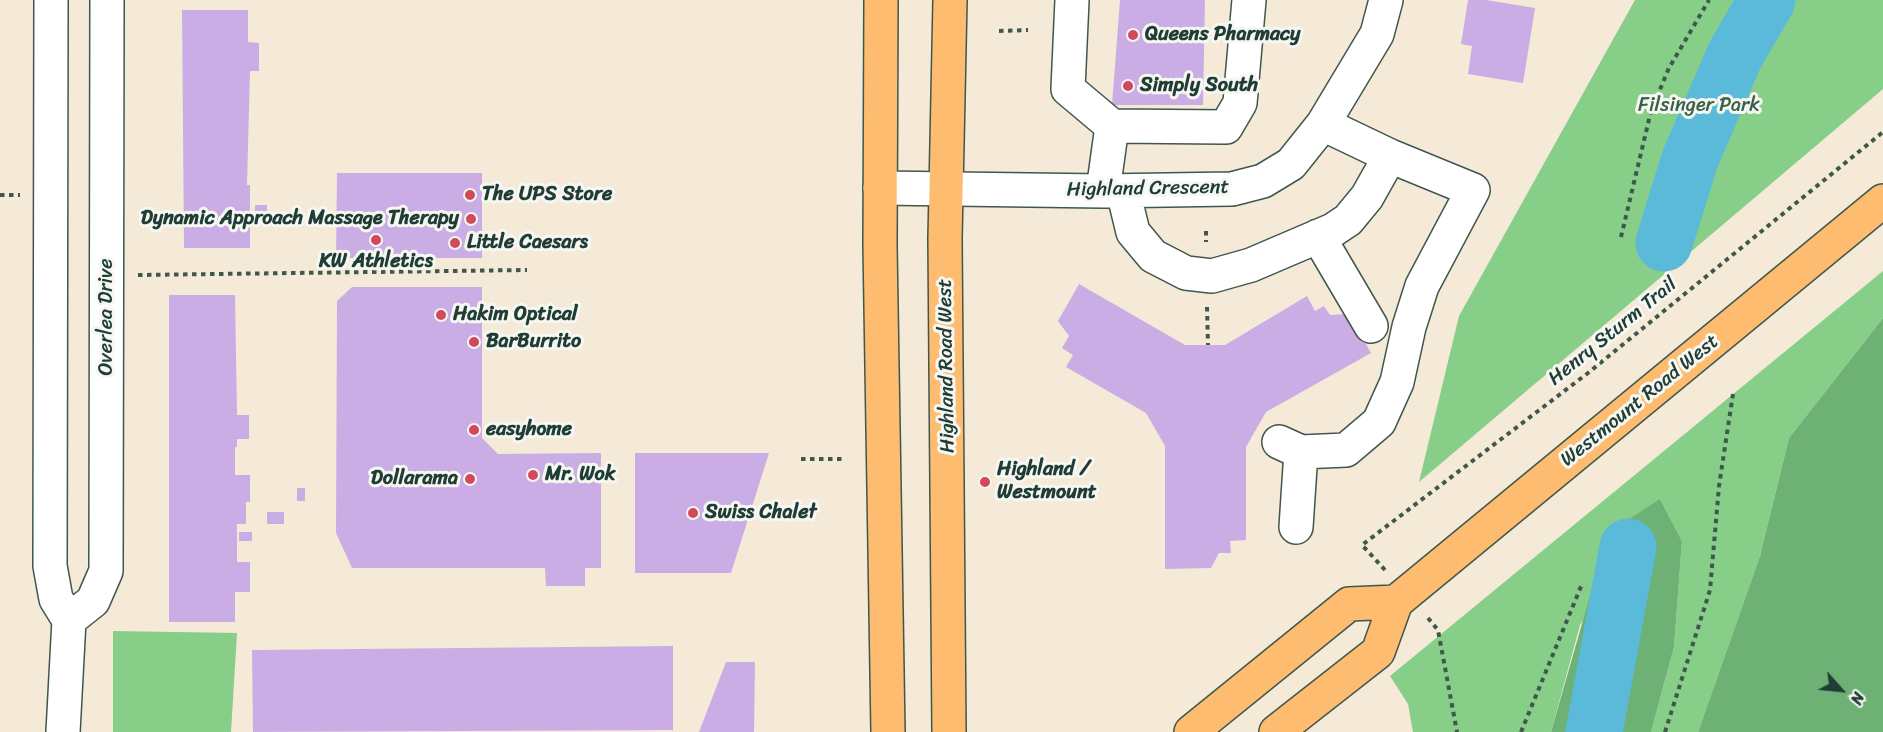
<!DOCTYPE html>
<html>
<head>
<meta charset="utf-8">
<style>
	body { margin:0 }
	#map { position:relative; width:1883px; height:732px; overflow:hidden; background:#f5e9d7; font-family:Sriracha,sans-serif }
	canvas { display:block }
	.north { position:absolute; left:1811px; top:660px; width:60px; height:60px; -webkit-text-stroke:4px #f6f6f2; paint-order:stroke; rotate:117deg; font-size:16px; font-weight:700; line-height:24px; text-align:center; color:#1f3d34 }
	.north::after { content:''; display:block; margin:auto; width:21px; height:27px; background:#1f3d34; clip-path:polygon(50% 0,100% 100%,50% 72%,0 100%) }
</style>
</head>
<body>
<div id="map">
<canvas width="1883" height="732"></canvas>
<div class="north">N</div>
</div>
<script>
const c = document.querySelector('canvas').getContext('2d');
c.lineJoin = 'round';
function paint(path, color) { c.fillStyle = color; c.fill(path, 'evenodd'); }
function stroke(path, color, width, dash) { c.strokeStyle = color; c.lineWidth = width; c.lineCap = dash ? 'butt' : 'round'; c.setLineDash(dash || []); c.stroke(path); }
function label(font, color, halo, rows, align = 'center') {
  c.font = font + ' Sriracha,sans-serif'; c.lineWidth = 6; c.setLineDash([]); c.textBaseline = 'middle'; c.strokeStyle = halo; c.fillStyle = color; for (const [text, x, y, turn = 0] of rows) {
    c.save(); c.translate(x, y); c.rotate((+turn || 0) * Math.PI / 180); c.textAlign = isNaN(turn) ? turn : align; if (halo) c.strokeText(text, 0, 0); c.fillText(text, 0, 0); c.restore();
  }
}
paint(new Path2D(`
	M1635 0H1883V89L1419 482 1459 316Z
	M1883 271V318L1789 438 1760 556 1698 732H1651L1674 647 1682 541 1660 499 1580 625 1551 732H1413L1408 704 1390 676Z
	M113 631 237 633 231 732H113Z`), '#87ce89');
paint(new Path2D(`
	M1883 318V732H1698L1760 556 1789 438Z
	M1660 499 1682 541 1674 647 1651 732H1551L1608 533Z`), '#6db175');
stroke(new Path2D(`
	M1664 243 1690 159 1735 55 1767 0
	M1594 732 1628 547`), '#5bb9d9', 57);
paint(new Path2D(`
	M1120 0H1205L1203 105H1112Z
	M1468 0H1486L1535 8 1523 83 1468 74 1472 46 1461 44Z
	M182 10H248V42L259 43V71H250L247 185H250V248H184Z
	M337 173H482V258H336Z
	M255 205H267V214H255Z
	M1079 284 1185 345H1225L1307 296 1315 311 1324 306 1330 315 1349 314 1371 353 1266 412 1246 447V540L1230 541 1231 553H1219L1211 568 1165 569V446L1146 413 1066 367 1073 355 1062 348 1069 336 1058 321Z
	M352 287H482V438L498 454 601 453V568H585V586H546L545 568H352L336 533 337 301Z
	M169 295H235L237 415H249V439H237V447H235V475H250V502H246V524H237V562H250V592H235V622H169Z
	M635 453H769L731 573H635Z
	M297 488H305V501H297Z
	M267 512H284V524H267Z
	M239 532H252V541H239Z
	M673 646V730L253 732 252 650Z
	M726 662H755L754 732H699Z`), '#cbade5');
const minor = new Path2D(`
	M51 0 50 566 56 599 69 620 63 732
	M1072 0 1068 89 1112 126 1226 127 1240 103 1249 0
	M880 188 1103 191 1232 189 1263 181 1291 164 1323 124 1377 34 1386 0
	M1103 191 1112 126
	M1123 191 1133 232 1153 256 1186 273 1212 276 1251 265 1333 230 1348 220 1367 197 1390 156
	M1318 236 1371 326
	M1279 442 1301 452 1346 450 1379 422 1397 382 1409 327 1422 286 1473 190 1390 156 1323 124
	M1296 527 1301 452
	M69 620 93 601 106 571 107 0`);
const major = new Path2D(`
	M881 0 880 245 888 732
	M949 732 945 239 950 0
	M1191 732 1349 604 1396 602
	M1276 732 1378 652 1396 602 1883 201`);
stroke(minor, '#3f574c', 36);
stroke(major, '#3f574c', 36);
stroke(new Path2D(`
	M999 31 1028 30
	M0 195H20
	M1206 231V242
	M1621 237 1651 111 1669 68 1709 0
	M138 275 527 270
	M1207 307 1208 345
	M801 459H842
	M1385 570 1362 545 1588 373 1883 132
	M1428 618 1438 630 1457 732
	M1521 732 1582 584
	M1665 732 1710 590 1719 486 1733 394`), '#3f574c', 4, [4.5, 4.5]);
stroke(minor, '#fff', 33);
stroke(major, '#fdbc6f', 33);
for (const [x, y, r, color] of [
	[1133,35,6,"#d1495b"],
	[1128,86,6,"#d1495b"],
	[470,195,6,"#d1495b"],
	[471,219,6,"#d1495b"],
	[376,240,6,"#d1495b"],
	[455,243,6,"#d1495b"],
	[441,315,6,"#d1495b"],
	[474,342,6,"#d1495b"],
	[474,430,6,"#d1495b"],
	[533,475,6,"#d1495b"],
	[470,479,6,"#d1495b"],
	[985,482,6,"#d1495b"],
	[693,513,6,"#d1495b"]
]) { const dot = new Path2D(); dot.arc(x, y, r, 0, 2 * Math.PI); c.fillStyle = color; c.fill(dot); stroke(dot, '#f6f6f2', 2); }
label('bold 20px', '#1f3d34', '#f6f6f2', [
	["Queens Pharmacy",1145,35],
	["Simply South",1140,86],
	["The UPS Store",482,195],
	["Dynamic Approach Massage Therapy",459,219,"right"],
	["Little Caesars",467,243],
	["KW Athletics",376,262,"center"],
	["Hakim Optical",453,315],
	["BarBurrito",486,342],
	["easyhome",486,430],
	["Highland /",997,470],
	["Westmount",997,493],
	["Mr. Wok",545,475],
	["Dollarama",458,479,"right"],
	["Swiss Chalet",705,513]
], 'left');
label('20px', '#396149', '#f6f6f2', [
	["Filsinger Park",1699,106]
]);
label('20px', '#1f3d34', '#f6f6f2', [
	["Highland Crescent",1148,189,-1],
	["Overlea Drive",107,317,-90],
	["Henry Sturm Trail",1613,332,-39],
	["Highland Road West",947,366,-91],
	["Westmount Road West",1640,401,-39]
]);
</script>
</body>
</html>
